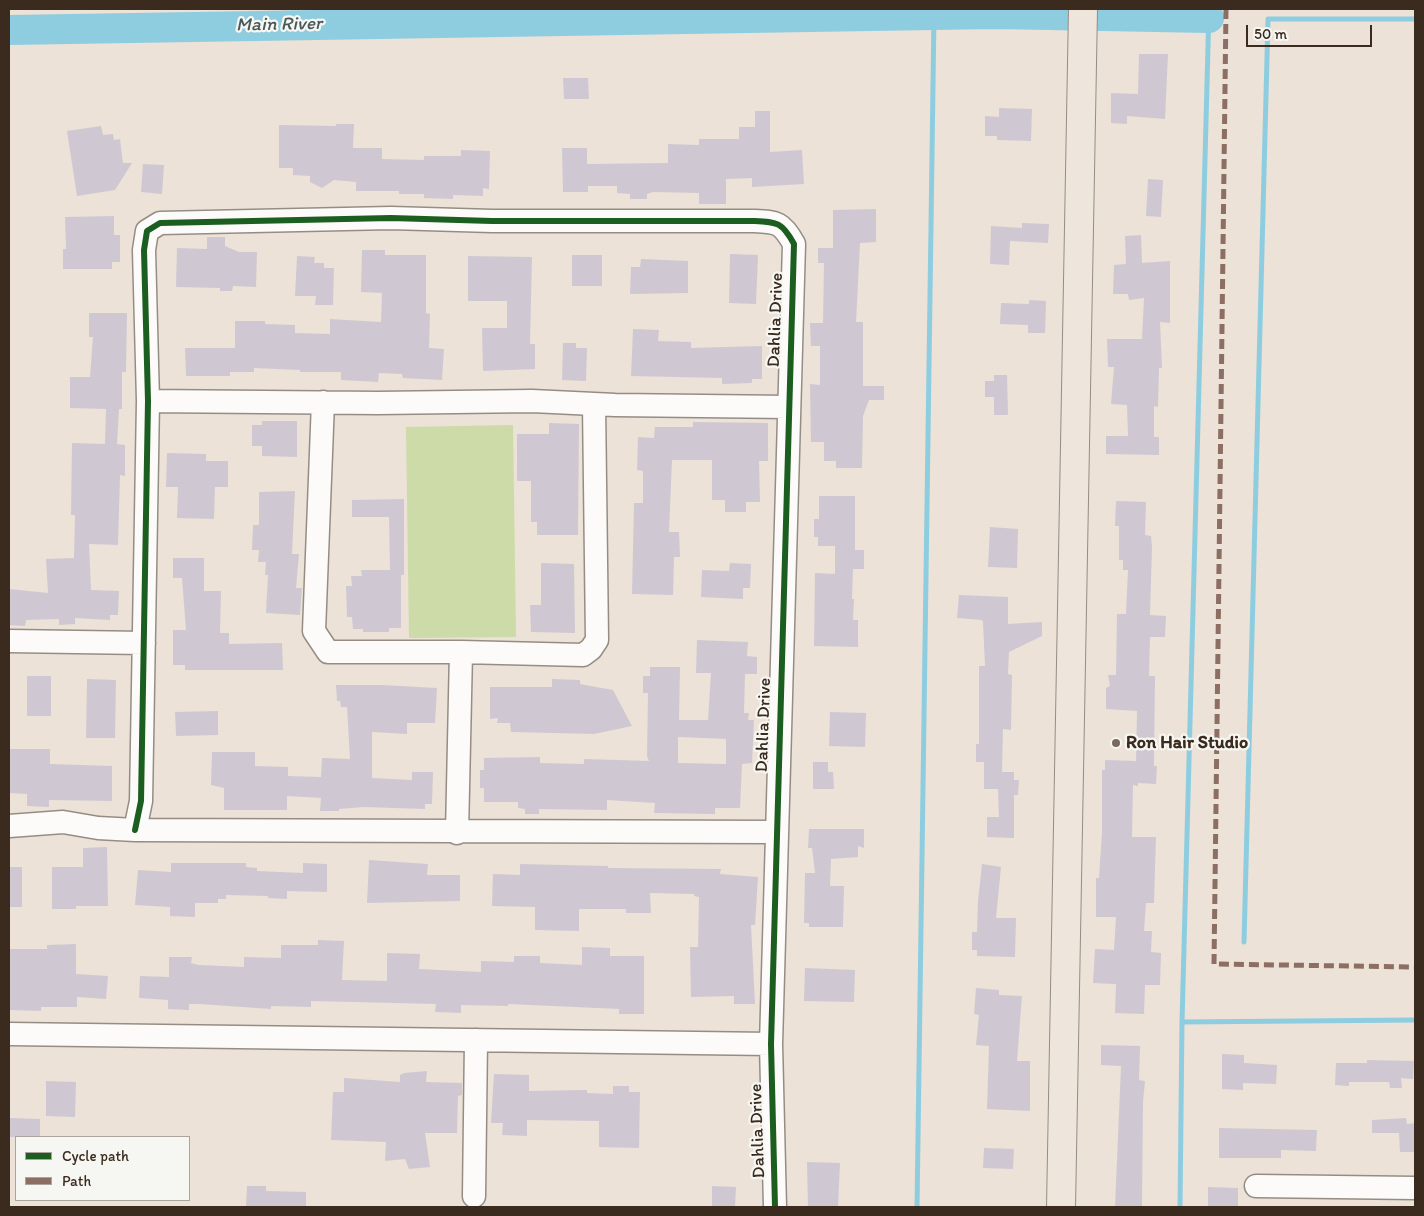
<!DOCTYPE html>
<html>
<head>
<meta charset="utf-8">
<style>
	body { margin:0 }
	#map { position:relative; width:1424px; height:1216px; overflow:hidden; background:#ece2d7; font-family:Itim,sans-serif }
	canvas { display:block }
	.frame { position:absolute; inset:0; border:10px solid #3b2a1e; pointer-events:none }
	.legend { position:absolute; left:15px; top:1136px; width:175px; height:65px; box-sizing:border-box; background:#f6f6f2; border:1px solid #aba49d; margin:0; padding:6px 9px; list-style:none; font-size:15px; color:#3b2a1e }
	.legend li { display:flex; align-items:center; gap:10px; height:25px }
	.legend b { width:25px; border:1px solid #aba49d }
	.scale { position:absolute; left:1246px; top:25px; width:126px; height:22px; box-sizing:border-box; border:2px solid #3b2a1e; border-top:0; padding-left:6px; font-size:15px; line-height:18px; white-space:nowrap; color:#3b2a1e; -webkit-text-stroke:4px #f6f6f2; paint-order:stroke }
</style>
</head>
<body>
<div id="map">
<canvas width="1424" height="1216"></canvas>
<div class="frame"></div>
<ul class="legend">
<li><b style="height:6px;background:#1b5e20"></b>Cycle path</li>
<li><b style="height:6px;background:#8d6e63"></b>Path</li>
</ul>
<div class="scale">50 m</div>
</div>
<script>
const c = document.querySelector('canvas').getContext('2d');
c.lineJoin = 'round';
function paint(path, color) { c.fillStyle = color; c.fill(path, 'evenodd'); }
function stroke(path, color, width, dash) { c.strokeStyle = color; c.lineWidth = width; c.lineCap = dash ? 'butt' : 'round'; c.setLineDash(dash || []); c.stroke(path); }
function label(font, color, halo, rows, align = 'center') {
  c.font = font + ' Itim,sans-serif'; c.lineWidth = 4.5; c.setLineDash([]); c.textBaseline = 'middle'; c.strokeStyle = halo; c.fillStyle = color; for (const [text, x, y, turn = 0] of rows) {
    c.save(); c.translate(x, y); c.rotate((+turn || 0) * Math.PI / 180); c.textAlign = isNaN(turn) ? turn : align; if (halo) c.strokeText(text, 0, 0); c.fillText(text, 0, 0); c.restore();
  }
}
paint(new Path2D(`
	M513 425 516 637 409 638 406 427Z`), '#ccdba7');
stroke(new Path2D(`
	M1244 942 1268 19H1415
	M1182 1022 1415 1020
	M917 1207 934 15
	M1180 1207 1182 1022 1209 9`), '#8ecddf', 5);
stroke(new Path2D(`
	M934 15V9`), '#8ecddf', 18);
stroke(new Path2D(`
	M9 30 995 14 1209 18`), '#8ecddf', 30);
paint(new Path2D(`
	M1139 54H1168L1165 119 1127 116V124L1111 123V93L1138 94Z
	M563 78H588L589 99H564Z
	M999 108 1032 109 1031 141 997 140V136H985V116L999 117Z
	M755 111H770V152L802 150 804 184 752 187V178L726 179V204H699V193L653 192 647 194V199H630V194L617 193V186H588V192H563L562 148H587V164L668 163V144L699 145V139H739V127H755Z
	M336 124H354L353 148H382V159L424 160V156H461V150L490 151 489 189 483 188V196L453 195V199L424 198V194H399V191H356V182L334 180 322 188 310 182V176L293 175V168H279V125L336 126Z
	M101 126 103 135 113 134 114 140 120 139 123 163H132L115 190 77 196 67 131Z
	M143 164 164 165 162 194 141 192Z
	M1148 179 1163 180 1161 217 1146 216Z
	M876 209V242L860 243 856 322H863V386H884V400H869L863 416 862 468H836V461H824V442H811L810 384 820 385V346H811L810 323H823L824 263H818V248H833V210Z
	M114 216V235H120V262H112V269H63V249H66L65 217Z
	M1022 223 1049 224 1048 243 1010 241 1009 265 990 264 991 226 1022 228Z
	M1141 235 1142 263 1170 261V323L1160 322 1162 368H1159L1158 407 1154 406V437H1159V455L1106 454V436H1128L1127 405 1111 404 1114 367H1108L1107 339H1142L1144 298 1129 300 1128 294H1113L1114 265 1126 264 1125 236Z
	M207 237H225V246L239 252H257L256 287 233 286 232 291H220V288L176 287 177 248 207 249Z
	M362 250H385V255H426V313L430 314 429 348 444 349 442 380 403 378 402 374 379 373 378 382 341 380V372H300V370L254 368V372H230V376H186L185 348H235V321H265V324L295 325V333L330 334V319L381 322 382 293 361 292Z
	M730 254 758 255 756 304 729 303Z
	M572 255H602V286H572Z
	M297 256 315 257 314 263H324V268H334L333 305H315L316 296H295Z
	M468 256 532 257 530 344H535V369L483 371 482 328H507V301H468Z
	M641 259 688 261V293L630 294 631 267H640Z
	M1029 300 1046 301 1045 333H1028V325L1000 324 1001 303 1029 304Z
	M89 313H127L126 372H122V409H119L117 444 125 445V476L120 475 118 545 89 544 91 590 119 591 118 615H110V620L75 618V624L59 625V619L26 620 25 626 9 625V589L48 593 46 559 74 558 75 515H71L72 443 105 444 106 409 70 408V377H90L93 337H89Z
	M633 329 659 330 658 341 691 342V348L762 346V379H752V383L722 384V378L631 376Z
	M563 343H576V348H587L586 381 562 380Z
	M994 375H1007L1008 415H994V397H985V381H994Z
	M262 421H297V457L262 456V446H252V425H262Z
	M693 422 768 423V461H759L760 502H746V512H725V500H712V460H672L669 532H679L680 557H674L673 595 632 594 634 503H643V471L637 470 638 437 654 438 655 427H693Z
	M549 423 579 424 578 535H537V522H531V481H517V434H549Z
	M167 453 206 454V461H228V487H215L214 519 177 518 178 487H166Z
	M295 491 292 554H299L296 588H302L300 615 266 613 268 575H265L266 562H258L259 550H252L253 525H259V492Z
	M819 496H855V550H864V569H853L852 599H854L853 620H858V647L814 646 815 573 835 574V546H818V537H814V519H819Z
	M404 499V575H401V628H389V632H363V629H353L352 617H347L346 586H352L351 576H362L361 570H390L389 517H352V500Z
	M1116 501 1146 502 1145 535 1151 536 1152 547 1150 615 1166 616 1165 637H1150L1149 676H1155L1154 766H1157L1156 784 1138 783V786L1133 785 1132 837H1156L1154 903H1146L1144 931H1152L1151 952 1161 953 1160 985H1145L1144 1014 1115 1013 1116 984 1093 983 1095 949 1114 950 1116 917H1096V878H1099L1102 832V770H1105V760L1136 761 1137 711 1106 709V688L1110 686 1108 675H1116L1117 614H1126L1128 570H1123V560H1119V526H1115Z
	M990 527 1018 529 1017 568 988 567Z
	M173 558H204V591H221L220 633H229V644L282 643 283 670H185V665H173V630H186L182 578H173Z
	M541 563 574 564 575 633 531 632 530 605H541Z
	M730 563 751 564 750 588H743V599L701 597 702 570 729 571Z
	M959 595 1008 597V624L1042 622V636L1009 652 1008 674 1012 675 1011 730 1003 729 1002 772H1014V780H1019L1018 795H1014V838L987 837V817H999L998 789H984V762H976V744H979V666H985L983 622 982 620 957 618Z
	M697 640 748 642 747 656 757 657V674H745L744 713H749L748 720H754L752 763 742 764 740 808H715V814L654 813 655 803 607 800V810L539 809V814H525V809L518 808V802H484V788H480V770H484V758L540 757V763L584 764V759L649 761 647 756 648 693H643V676H650V667H680L679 720H708L711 673H696ZM678 737 726 739V764L678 763Z
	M27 676H51V716H27Z
	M87 679 116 680 115 738H86Z
	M552 679 580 680V684L613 690 632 726 594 734 511 732 510 723H497L498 718 490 719V687H552Z
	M336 685H382L437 688 435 723H407V734L372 732V778L412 780V772H433L432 804H425V809L364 807 339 809V811H320L321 798 287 796V810H224V788L211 785 212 752H255V766L288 767V776L321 777 322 758 350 759 347 707H341L340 701H337Z
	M218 711V735L176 736 175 712Z
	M830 712 866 713 865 747 829 746Z
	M9 749H50V764L112 766V801L49 800V807L27 806V794L9 793Z
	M813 762H828V772H833L834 789H813Z
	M809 829H864V848L858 846V857L831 859 830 886H844L843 927H809V923H804L805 873H815L812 848H808Z
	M107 847 108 906H76V909H52V867H83V848Z
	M369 860 428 864 427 875H460V901L367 903Z
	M171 863H246V867L257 868V871L303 873V863L327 864V892L287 891V899L268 898V896L226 895V899H218V903H195V917L170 916V907L135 905 138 870 171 872Z
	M520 864 608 866V868L721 869 720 874 758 877 755 925H751L755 1004H734V996L691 997 690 947H698L699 897 694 896V894L650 893 651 913H626V909H579V931L535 930V907L492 906 493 874 520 875Z
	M982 864 1001 867 996 918H1016L1015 957 977 956V950H972V932H977L978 901Z
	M9 867H22V907H9Z
	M318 940 344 941 342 980 387 981V953L420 954 419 969 481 972V961L514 962V956H540V963L582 965V947L610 948V956H644V1014H619V1009L508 1004V1006L461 1005V1013L435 1012 436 1004 311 1001V1007L271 1006V1009L199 1004H189V1010L168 1009V1000L139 998 140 976 169 977V957H192L191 963 199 965 244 967V957L281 958V945H318Z
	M76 944V974L108 976 106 999 77 997V1007H41V1011L9 1010 10 949H47V945Z
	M805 968 855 970 854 1002 804 1001Z
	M976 988 999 990V995L1022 996 1017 1061H1030V1111L987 1109 989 1046 976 1045 979 1015 974 1014Z
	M1101 1045 1140 1046 1139 1080 1145 1081 1143 1102 1142 1207H1115L1121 1066 1101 1065Z
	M1222 1054 1244 1055V1063L1277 1065 1276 1084 1243 1083V1090L1222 1089Z
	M1367 1060 1414 1061 1413 1079 1401 1078 1402 1088H1390L1389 1082H1349V1086L1335 1085 1336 1063H1367Z
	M427 1071 426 1082 462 1083V1095L458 1096 457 1133H425L430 1167 409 1169 405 1159 385 1161 386 1142 331 1140 333 1092H344V1078L400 1082V1075L404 1073Z
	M494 1074 529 1075V1091L587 1090V1093L613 1094V1086H629V1092H640L639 1148 599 1147V1121L527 1120V1136L502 1135 503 1123H491Z
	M46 1081 76 1082 75 1117 46 1116Z
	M9 1118 40 1119V1137H9Z
	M1406 1118 1407 1124 1415 1123V1152H1400L1399 1133H1372V1120Z
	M1219 1128 1317 1130 1316 1151 1281 1150V1158H1219Z
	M984 1148 1014 1149 1013 1169 983 1168Z
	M807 1162 840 1163 838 1207H808Z
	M247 1186H266V1191L306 1192V1207H246Z
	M712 1186 736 1187 735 1207H712Z
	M1208 1187 1238 1188V1207H1208Z`), '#cfc8d2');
const minor = new Path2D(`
	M148 401 378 403 532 401 615 405 789 407
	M323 402 314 631 328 652H461L583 655 591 649 597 640 594 404
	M9 641 144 643
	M9 826 63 822 98 828 135 830 776 832
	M135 830 141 801 148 401 144 250 147 231 160 223 391 218 492 221H754C777 222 782 222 794 244L771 1044 775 1207
	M457 833 461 652
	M9 1034 771 1044
	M1256 1186 1415 1188
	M474 1196 476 1040`);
const major = new Path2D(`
	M1061 1207 1083 9`);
stroke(minor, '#958d85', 25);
stroke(major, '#958d85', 30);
stroke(minor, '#fcfbf9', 22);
stroke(major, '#eee5dd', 28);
stroke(new Path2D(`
	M1226 9 1214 964 1415 967`), '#8d6e63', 5, [10, 5]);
stroke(new Path2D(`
	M135 830 141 801 148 401 144 250 147 231 160 223 391 218 492 221H754C777 222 782 222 794 244L771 1044 775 1207`), '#1b5e20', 6);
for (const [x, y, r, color] of [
	[1116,743,5,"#796a5f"]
]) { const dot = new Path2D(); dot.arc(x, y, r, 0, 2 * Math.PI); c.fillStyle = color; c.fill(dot); stroke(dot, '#f6f6f2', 2); }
label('18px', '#3b2a1e', '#f6f6f2', [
	["Dahlia Drive",776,320,-88],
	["Dahlia Drive",764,725,-88],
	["Dahlia Drive",758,1131,-92]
]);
label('bold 18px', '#3b2a1e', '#f6f6f2', [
	["Ron Hair Studio",1126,743]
], 'left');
label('italic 19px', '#485859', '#f6f6f2', [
	["Main River",279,25,-1]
]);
</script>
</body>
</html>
